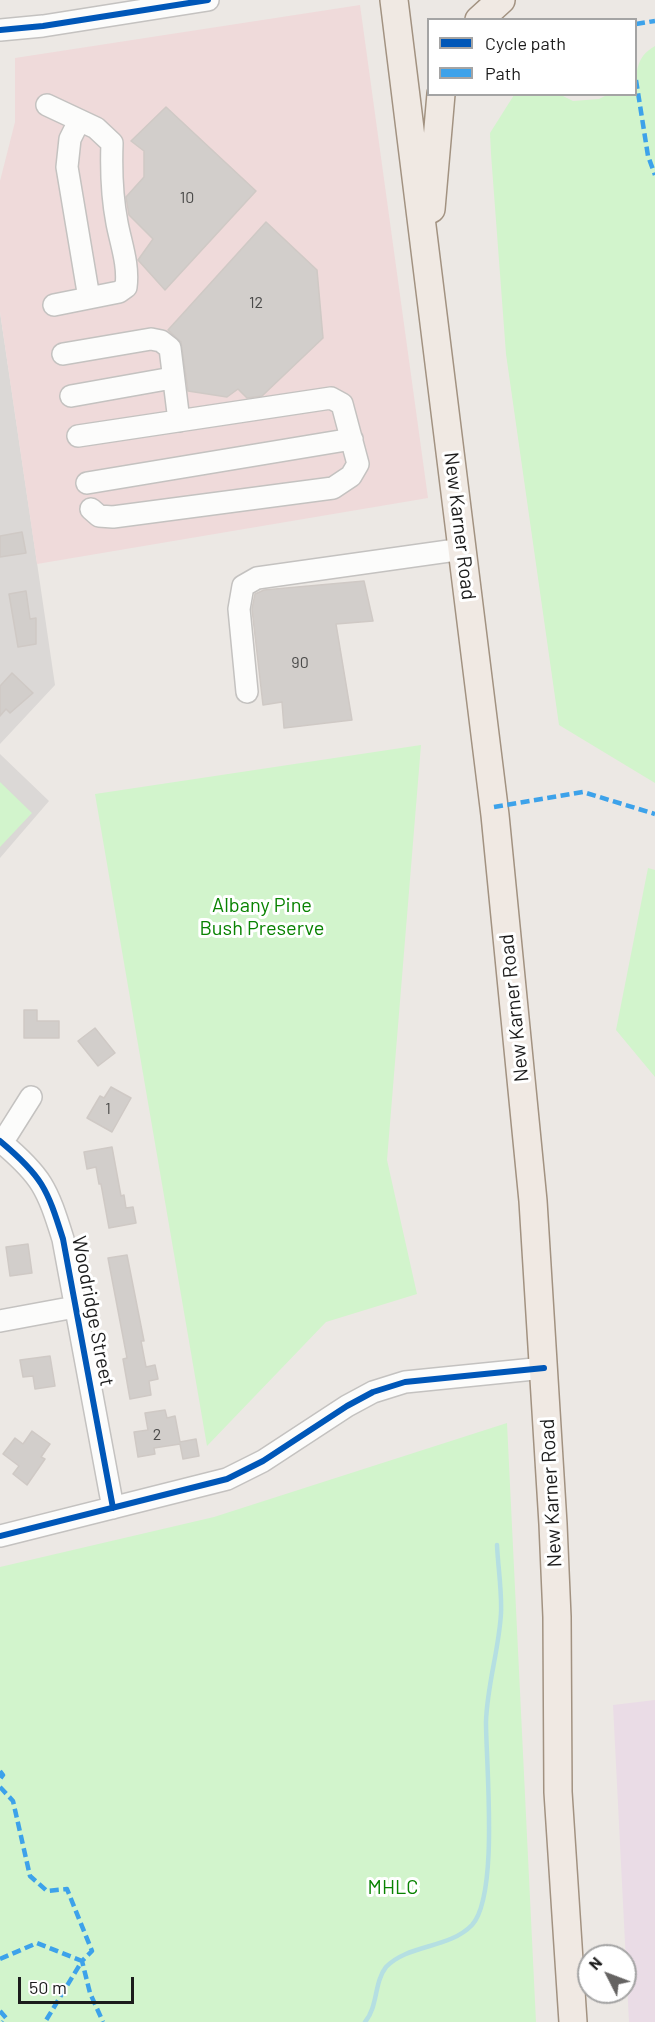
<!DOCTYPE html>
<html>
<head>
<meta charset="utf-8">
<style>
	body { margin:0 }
	#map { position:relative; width:655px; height:2022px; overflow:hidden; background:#ece8e4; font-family:Barlow,sans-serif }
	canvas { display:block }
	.legend { position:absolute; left:427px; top:18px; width:210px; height:78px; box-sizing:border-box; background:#fff; border:2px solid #a4a4a4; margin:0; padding:8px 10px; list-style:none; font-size:18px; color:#1c1c1c }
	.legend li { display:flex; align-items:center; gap:12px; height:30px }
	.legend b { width:30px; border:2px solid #a4a4a4 }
	.north { position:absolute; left:577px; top:1944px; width:60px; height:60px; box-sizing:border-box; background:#fff; border:2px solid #a4a4a4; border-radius:50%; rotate:312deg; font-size:16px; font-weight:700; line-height:24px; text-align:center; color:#1c1c1c }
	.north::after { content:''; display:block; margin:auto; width:21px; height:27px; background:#656362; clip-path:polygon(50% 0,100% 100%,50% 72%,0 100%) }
	.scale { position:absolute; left:18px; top:1977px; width:116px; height:27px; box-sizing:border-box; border:3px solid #1c1c1c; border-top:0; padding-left:8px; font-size:18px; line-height:21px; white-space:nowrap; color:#1c1c1c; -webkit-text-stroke:4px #fff; paint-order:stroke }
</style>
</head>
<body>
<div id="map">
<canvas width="655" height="2022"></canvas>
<ul class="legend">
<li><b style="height:8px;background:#0057b8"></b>Cycle path</li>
<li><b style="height:8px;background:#3da2ea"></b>Path</li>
</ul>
<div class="north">N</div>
<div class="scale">50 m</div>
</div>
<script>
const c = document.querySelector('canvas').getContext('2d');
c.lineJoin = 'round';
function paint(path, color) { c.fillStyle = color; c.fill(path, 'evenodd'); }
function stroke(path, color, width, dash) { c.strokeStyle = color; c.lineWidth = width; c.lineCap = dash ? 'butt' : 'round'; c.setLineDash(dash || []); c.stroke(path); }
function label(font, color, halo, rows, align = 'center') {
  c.font = font + ' Barlow,sans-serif'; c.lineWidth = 6; c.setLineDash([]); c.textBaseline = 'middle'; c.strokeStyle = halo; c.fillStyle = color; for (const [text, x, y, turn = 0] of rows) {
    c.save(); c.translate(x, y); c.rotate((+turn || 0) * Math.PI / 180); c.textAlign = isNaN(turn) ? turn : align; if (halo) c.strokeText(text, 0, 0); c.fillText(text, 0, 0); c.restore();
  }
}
paint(new Path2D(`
	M0 312 55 685 0 744Z
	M0 754 49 801 0 858Z`), '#dbd8d6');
paint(new Path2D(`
	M360 5 428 498 37 564 0 312V181L15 122V58Z`), '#efdada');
paint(new Path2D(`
	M655 1700V2022H629L613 1705Z`), '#eadce6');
paint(new Path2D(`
	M655 46V783L559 725 506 354 491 154 490 133 514 95H561L573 101 599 99 607 95 636 94C636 74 635 57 655 46Z
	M421 745 387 1160 417 1294 326 1322 207 1446 95 794Z
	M0 782 32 813 0 847Z
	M648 868 655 870V1077L616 1030Z
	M507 1423 536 2022H0V1567L214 1517Z`), '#d2f4cc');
stroke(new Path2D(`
	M365 2022C378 2007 374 1982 386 1967 408 1944 449 1949 472 1925 499 1895 486 1765 486 1722 487 1685 499 1650 501 1613 502 1591 498 1567 497 1545`), '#b5dfe2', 4.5);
const building = new Path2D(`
	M166 107 256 191 165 290 138 260 153 239 129 215 126 197 144 177V151L131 141Z
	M266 222 317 270 323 338 262 396 247 398 238 389 227 397 188 391 181 342 168 330Z
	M22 532 26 553 0 557V536Z
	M364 581 373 621 336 624 352 720 284 728 282 702 263 705 252 609 255 594 264 590Z
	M26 591 30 619 36 618V644L18 647 9 594Z
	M12 673 33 693 10 713 6 709 0 716V686Z
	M24 1010H37V1021H59V1038H24Z
	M95 1028 115 1053 98 1066 78 1041Z
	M111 1087 131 1098 112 1132 87 1118 100 1096 104 1098Z
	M112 1147 121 1196 124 1195 126 1208 133 1207 136 1223 109 1228 101 1184H99L96 1167 87 1169 84 1152Z
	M28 1244 32 1273 10 1276 6 1247Z
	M127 1255 144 1341H141L146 1367 155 1365 158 1379 149 1381 151 1395 130 1399 123 1359 127 1358 108 1258Z
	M50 1356 55 1386 35 1389 33 1376 23 1377 20 1360Z
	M165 1410 167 1418 175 1416 180 1442 196 1439 199 1456 183 1459 180 1444 154 1448 155 1454 138 1457 134 1432 148 1430 145 1413Z
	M32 1431 50 1444 41 1457 45 1459 27 1485 13 1474 19 1466 3 1454 15 1438 23 1444Z`);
paint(building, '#d2cecb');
stroke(building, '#cfc9c5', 1.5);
const minor = new Path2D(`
	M0 30 43 26 208 0
	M47 105 96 128 112 143C111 170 112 197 117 223 121 244 129 265 126 287L119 292 54 305
	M79 121 70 139 67 167 89 298
	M63 354 151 339 161 341 170 348 179 421
	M71 396 172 378
	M78 436 331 398 342 404 358 464 351 476 333 488 113 517 99 516 91 509
	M87 483 352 439
	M247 692 239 609 243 586 257 578 463 549
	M0 1141C42 1176 47 1188 63 1239L113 1508
	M2 1143 31 1097
	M0 1321 75 1307
	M0 1536 227 1479 263 1461 347 1406 373 1392 405 1382 544 1368`);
const major = new Path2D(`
	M394 0 495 815 533 1201 553 1524 557 1617 558 1792 573 2022
	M479 20 501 0
	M431 209 441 94`);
stroke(minor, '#c4c2c0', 24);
stroke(major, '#a29281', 30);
stroke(minor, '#fcfcfb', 21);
stroke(major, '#f0e9e3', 27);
stroke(new Path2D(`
	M636 24 655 21
	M636 80 648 156 655 175
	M494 807 583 792 655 814
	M0 1771 3 1775 0 1779
	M0 1787 13 1801 30 1876 47 1891 67 1889 92 1951 82 1961 90 1993 103 2022
	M0 1959 37 1943 82 1961 45 2022
	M0 2011 6 2018 3 2022`), '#3da2ea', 4.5, [9, 4.5]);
stroke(new Path2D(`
	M0 30 43 26 208 0
	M0 1141C42 1176 47 1188 63 1239L113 1508
	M0 1536 227 1479 263 1461 347 1406 373 1392 405 1382 544 1368`), '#0057b8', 6);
label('16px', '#4a4a49', null, [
	["10",187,198],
	["12",256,303],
	["90",300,663],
	["1",108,1109],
	["2",157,1435]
]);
label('20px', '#1c1c1c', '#fff', [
	["New Karner Road",460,526,83],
	["New Karner Road",514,1008,-96],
	["Woodridge Street",93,1311,79],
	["New Karner Road",551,1493,-93]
]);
label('20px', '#098302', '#fff', [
	["Albany Pine",262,905],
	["Bush Preserve",262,928],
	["MHLC",393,1887]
]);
</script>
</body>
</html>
